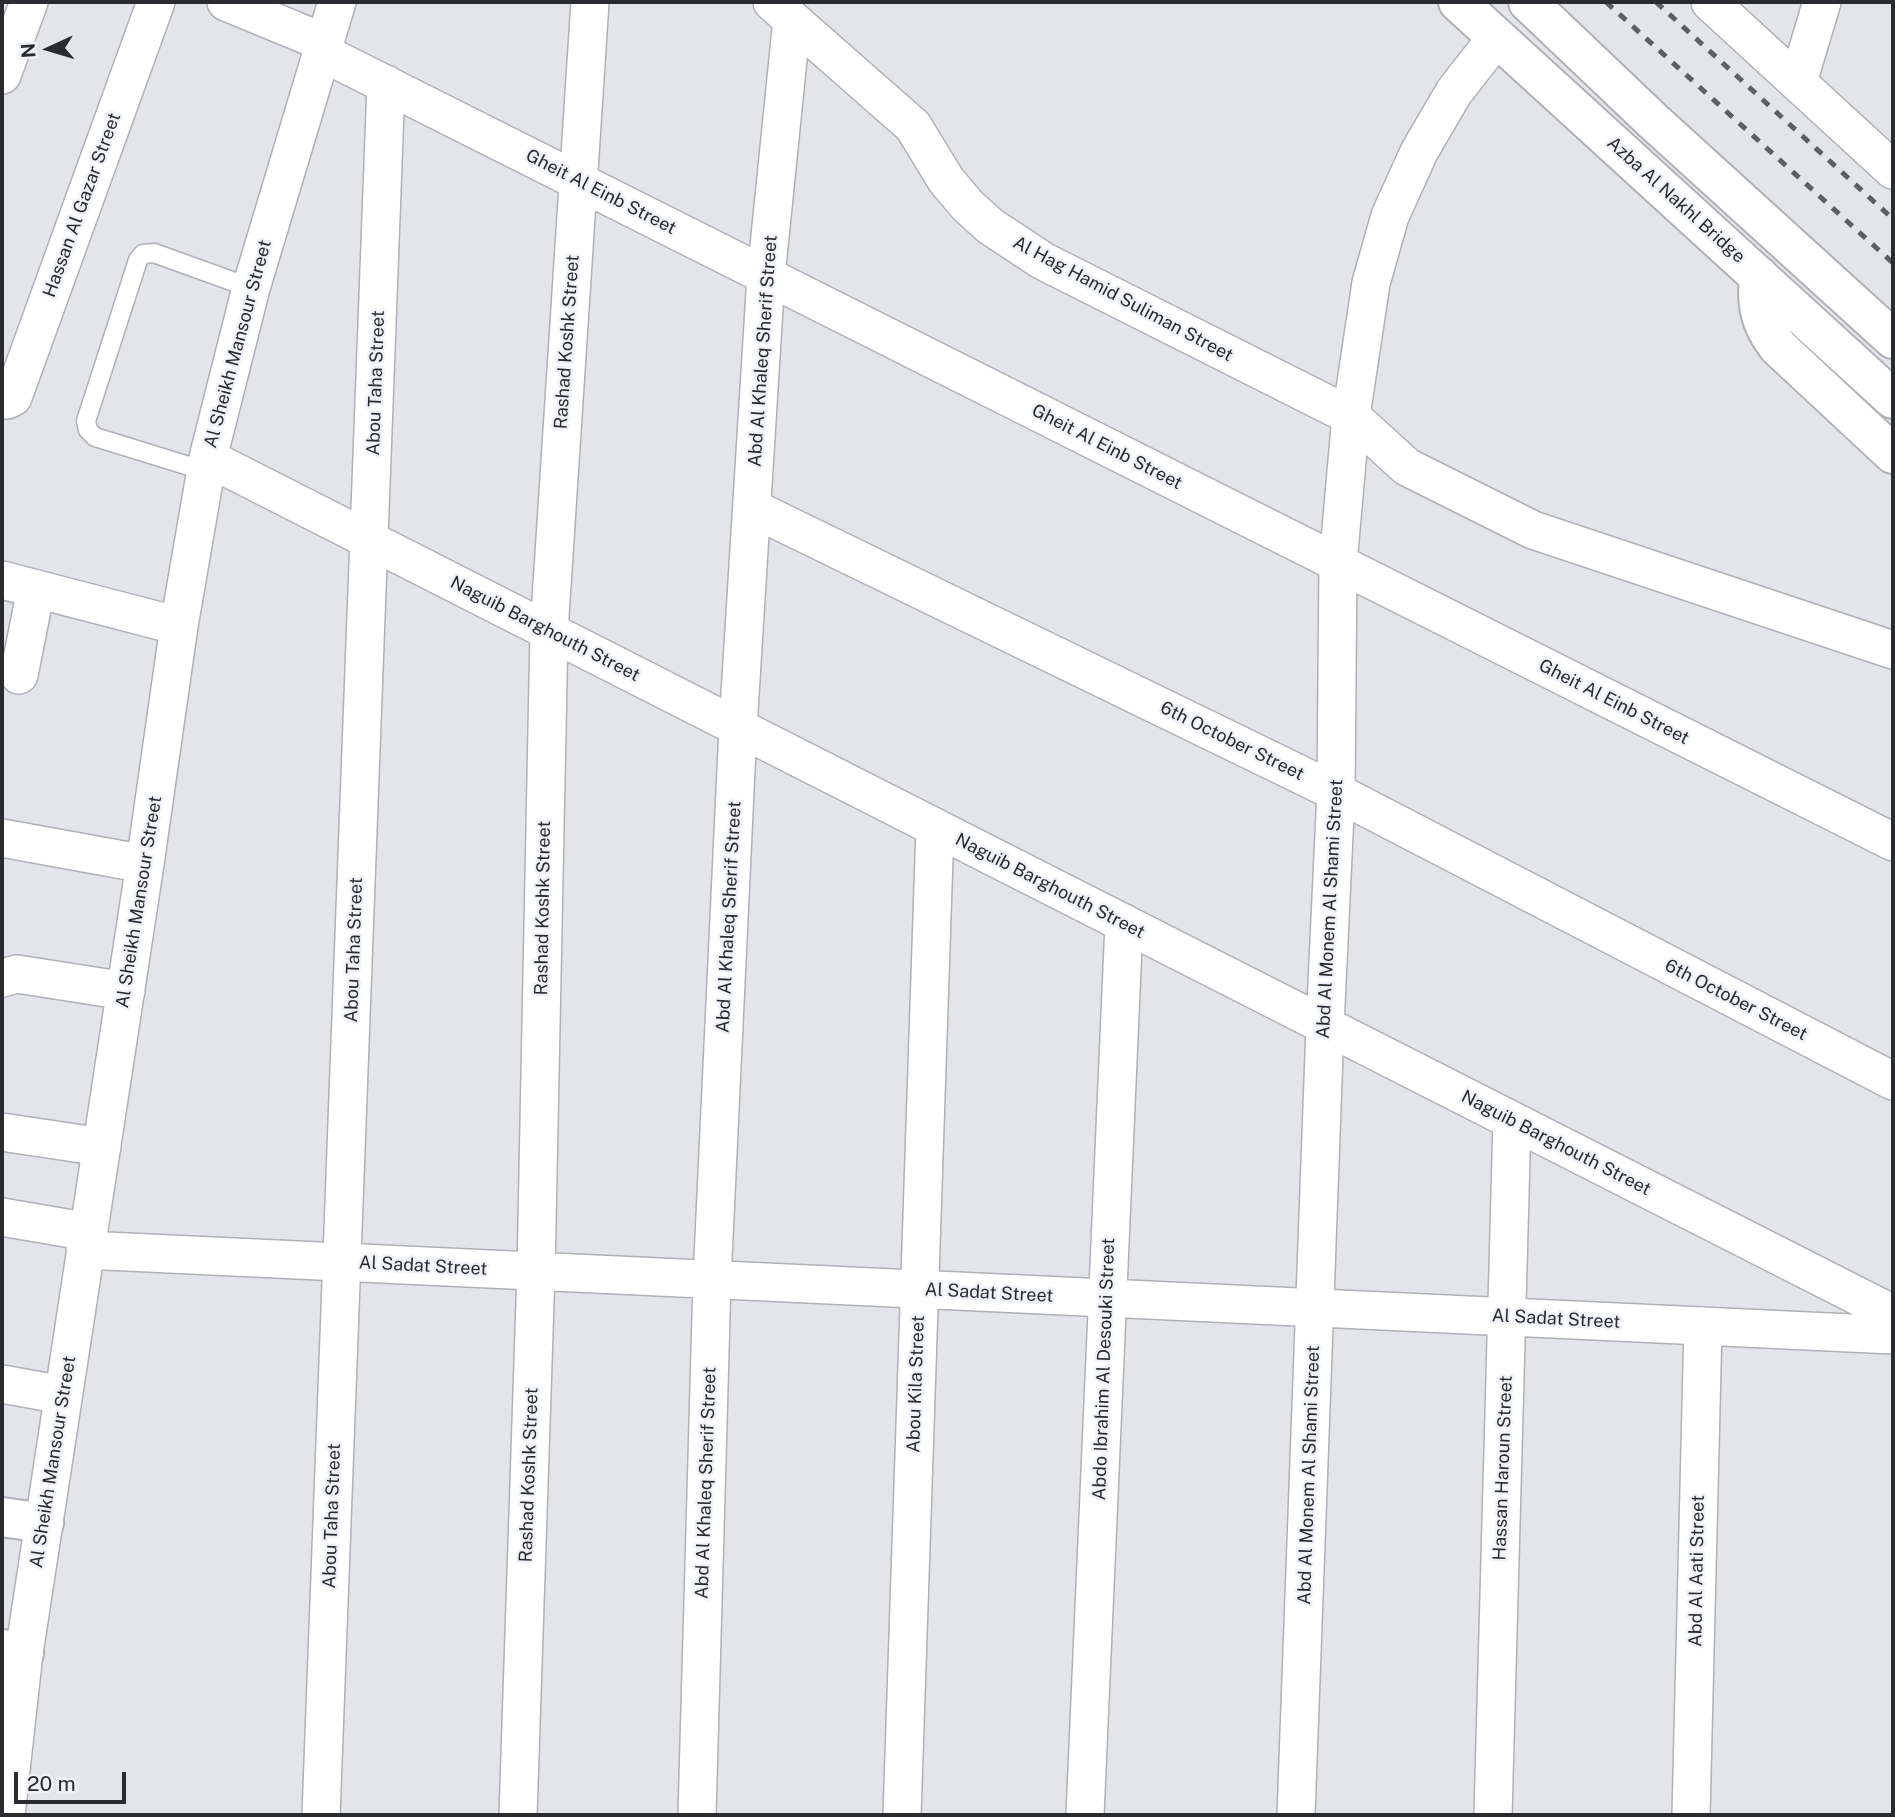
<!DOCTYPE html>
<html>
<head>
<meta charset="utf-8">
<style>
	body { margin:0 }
	#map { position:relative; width:1895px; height:1817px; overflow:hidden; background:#e3e5eb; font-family:"Public Sans",sans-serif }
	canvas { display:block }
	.frame { position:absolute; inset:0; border:4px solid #2a2b2e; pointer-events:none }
	.north { position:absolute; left:14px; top:14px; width:70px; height:70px; -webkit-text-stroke:5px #f0f2f9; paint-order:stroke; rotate:266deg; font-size:19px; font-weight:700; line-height:28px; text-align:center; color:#2a2b2e }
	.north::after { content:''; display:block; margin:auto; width:24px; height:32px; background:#2a2b2e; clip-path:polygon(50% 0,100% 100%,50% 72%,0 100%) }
	.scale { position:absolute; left:14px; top:1772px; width:112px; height:32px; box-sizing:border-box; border:4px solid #2a2b2e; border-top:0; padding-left:9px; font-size:21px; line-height:24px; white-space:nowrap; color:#2a2b2e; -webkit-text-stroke:5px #f0f2f9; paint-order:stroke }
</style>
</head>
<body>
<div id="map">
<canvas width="1895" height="1817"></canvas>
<div class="frame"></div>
<div class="north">N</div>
<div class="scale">20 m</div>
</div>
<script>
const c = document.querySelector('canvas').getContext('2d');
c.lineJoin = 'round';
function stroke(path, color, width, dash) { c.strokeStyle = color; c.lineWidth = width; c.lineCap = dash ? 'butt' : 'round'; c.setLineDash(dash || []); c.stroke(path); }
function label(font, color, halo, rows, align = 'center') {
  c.font = font + ' "Public Sans",sans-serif'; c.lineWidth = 5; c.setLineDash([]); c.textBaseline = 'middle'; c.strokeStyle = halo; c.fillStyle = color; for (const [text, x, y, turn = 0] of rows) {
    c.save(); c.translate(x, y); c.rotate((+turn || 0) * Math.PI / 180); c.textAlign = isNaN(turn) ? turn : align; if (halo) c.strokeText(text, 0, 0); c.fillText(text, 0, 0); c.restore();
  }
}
const lane = new Path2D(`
	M205 471 95 437 88 430 86 421 138 260 143 254 154 253 251 288`);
const street = new Path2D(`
	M226 2 323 42
	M772 2 913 126 946 180 967 205 990 226 1043 261 1351 416 1407 467 1533 530 1893 650
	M1710 2 1893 170
	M321 52 1893 842
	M2 75 29 2
	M1798 82 1822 2
	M2 398 7 400 13 397 156 2
	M208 458 1893 1314
	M752 508 1336 792 1893 1081
	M2 580 179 626
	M19 675 36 589
	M2 838 145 864
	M2 978 17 974 126 991
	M2 1132 102 1147
	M2 1217 89 1232
	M85 1250 1893 1335
	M2 1384 63 1395
	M6 1815 24 1653 145 864 179 626 208 458 251 288 337 2
	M321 1815 386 84
	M518 1815 536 1272 549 631 590 2
	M697 1815 712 1280 738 727 766 276 792 20
	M902 1815 935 827
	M1085 1815 1124 923
	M1296 1815 1325 1026 1336 792 1338 563 1351 416 1371 283 1390 216 1419 152 1454 92 1497 37
	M1493 1815 1512 1121
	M1691 1815 1703 1326`);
const secondary = new Path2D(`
	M1458 2 1893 399
	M1528 2 1652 120 1893 339
	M1759 276C1756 305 1760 324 1778 347L1893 454
	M2 1517 44 1523
	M2 1649 24 1653`);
stroke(lane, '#afb1b7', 21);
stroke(street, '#afb1b7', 40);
stroke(secondary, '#afb1b7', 42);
stroke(lane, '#fff', 18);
stroke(street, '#fff', 37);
stroke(secondary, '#fff', 38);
stroke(new Path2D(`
	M1606 2 1893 263
	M1656 2 1893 219`), '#5e5f63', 5, [9, 9]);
label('18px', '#2a2b2e', '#f0f2f9', [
	["Gheit Al Einb Street",601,192,27],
	["Azba Al Nakhl Bridge",1676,200,42],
	["Hassan Al Gazar Street",82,205,-70],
	["Al Hag Hamid Suliman Street",1123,299,28],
	["Rashad Koshk Street",567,342,-86],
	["Al Sheikh Mansour Street",238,344,-75],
	["Abd Al Khaleq Sherif Street",763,351,-86],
	["Abou Taha Street",376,383,-88],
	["Gheit Al Einb Street",1107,447,27],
	["Naguib Barghouth Street",545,629,27],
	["Gheit Al Einb Street",1614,702,27],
	["6th October Street",1232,741,26],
	["Naguib Barghouth Street",1050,886,27],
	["Al Sheikh Mansour Street",139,902,-81],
	["Rashad Koshk Street",543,908,-89],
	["Abd Al Monem Al Shami Street",1330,909,-87],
	["Abd Al Khaleq Sherif Street",729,917,-87],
	["Abou Taha Street",354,950,-88],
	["6th October Street",1736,1000,27],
	["Naguib Barghouth Street",1556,1143,27],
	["Al Sadat Street",423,1266,3],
	["Al Sadat Street",989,1293,3],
	["Al Sadat Street",1556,1319,3],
	["Abdo Ibrahim Al Desouki Street",1104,1369,-88],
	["Abou Kila Street",916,1384,-88],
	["Al Sheikh Mansour Street",53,1462,-81],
	["Hassan Haroun Street",1503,1468,-88],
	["Rashad Koshk Street",529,1475,-88],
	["Abd Al Monem Al Shami Street",1309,1475,-88],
	["Abd Al Khaleq Sherif Street",706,1483,-88],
	["Abou Taha Street",332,1516,-88],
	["Abd Al Aati Street",1697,1571,-89]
]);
</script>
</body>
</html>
